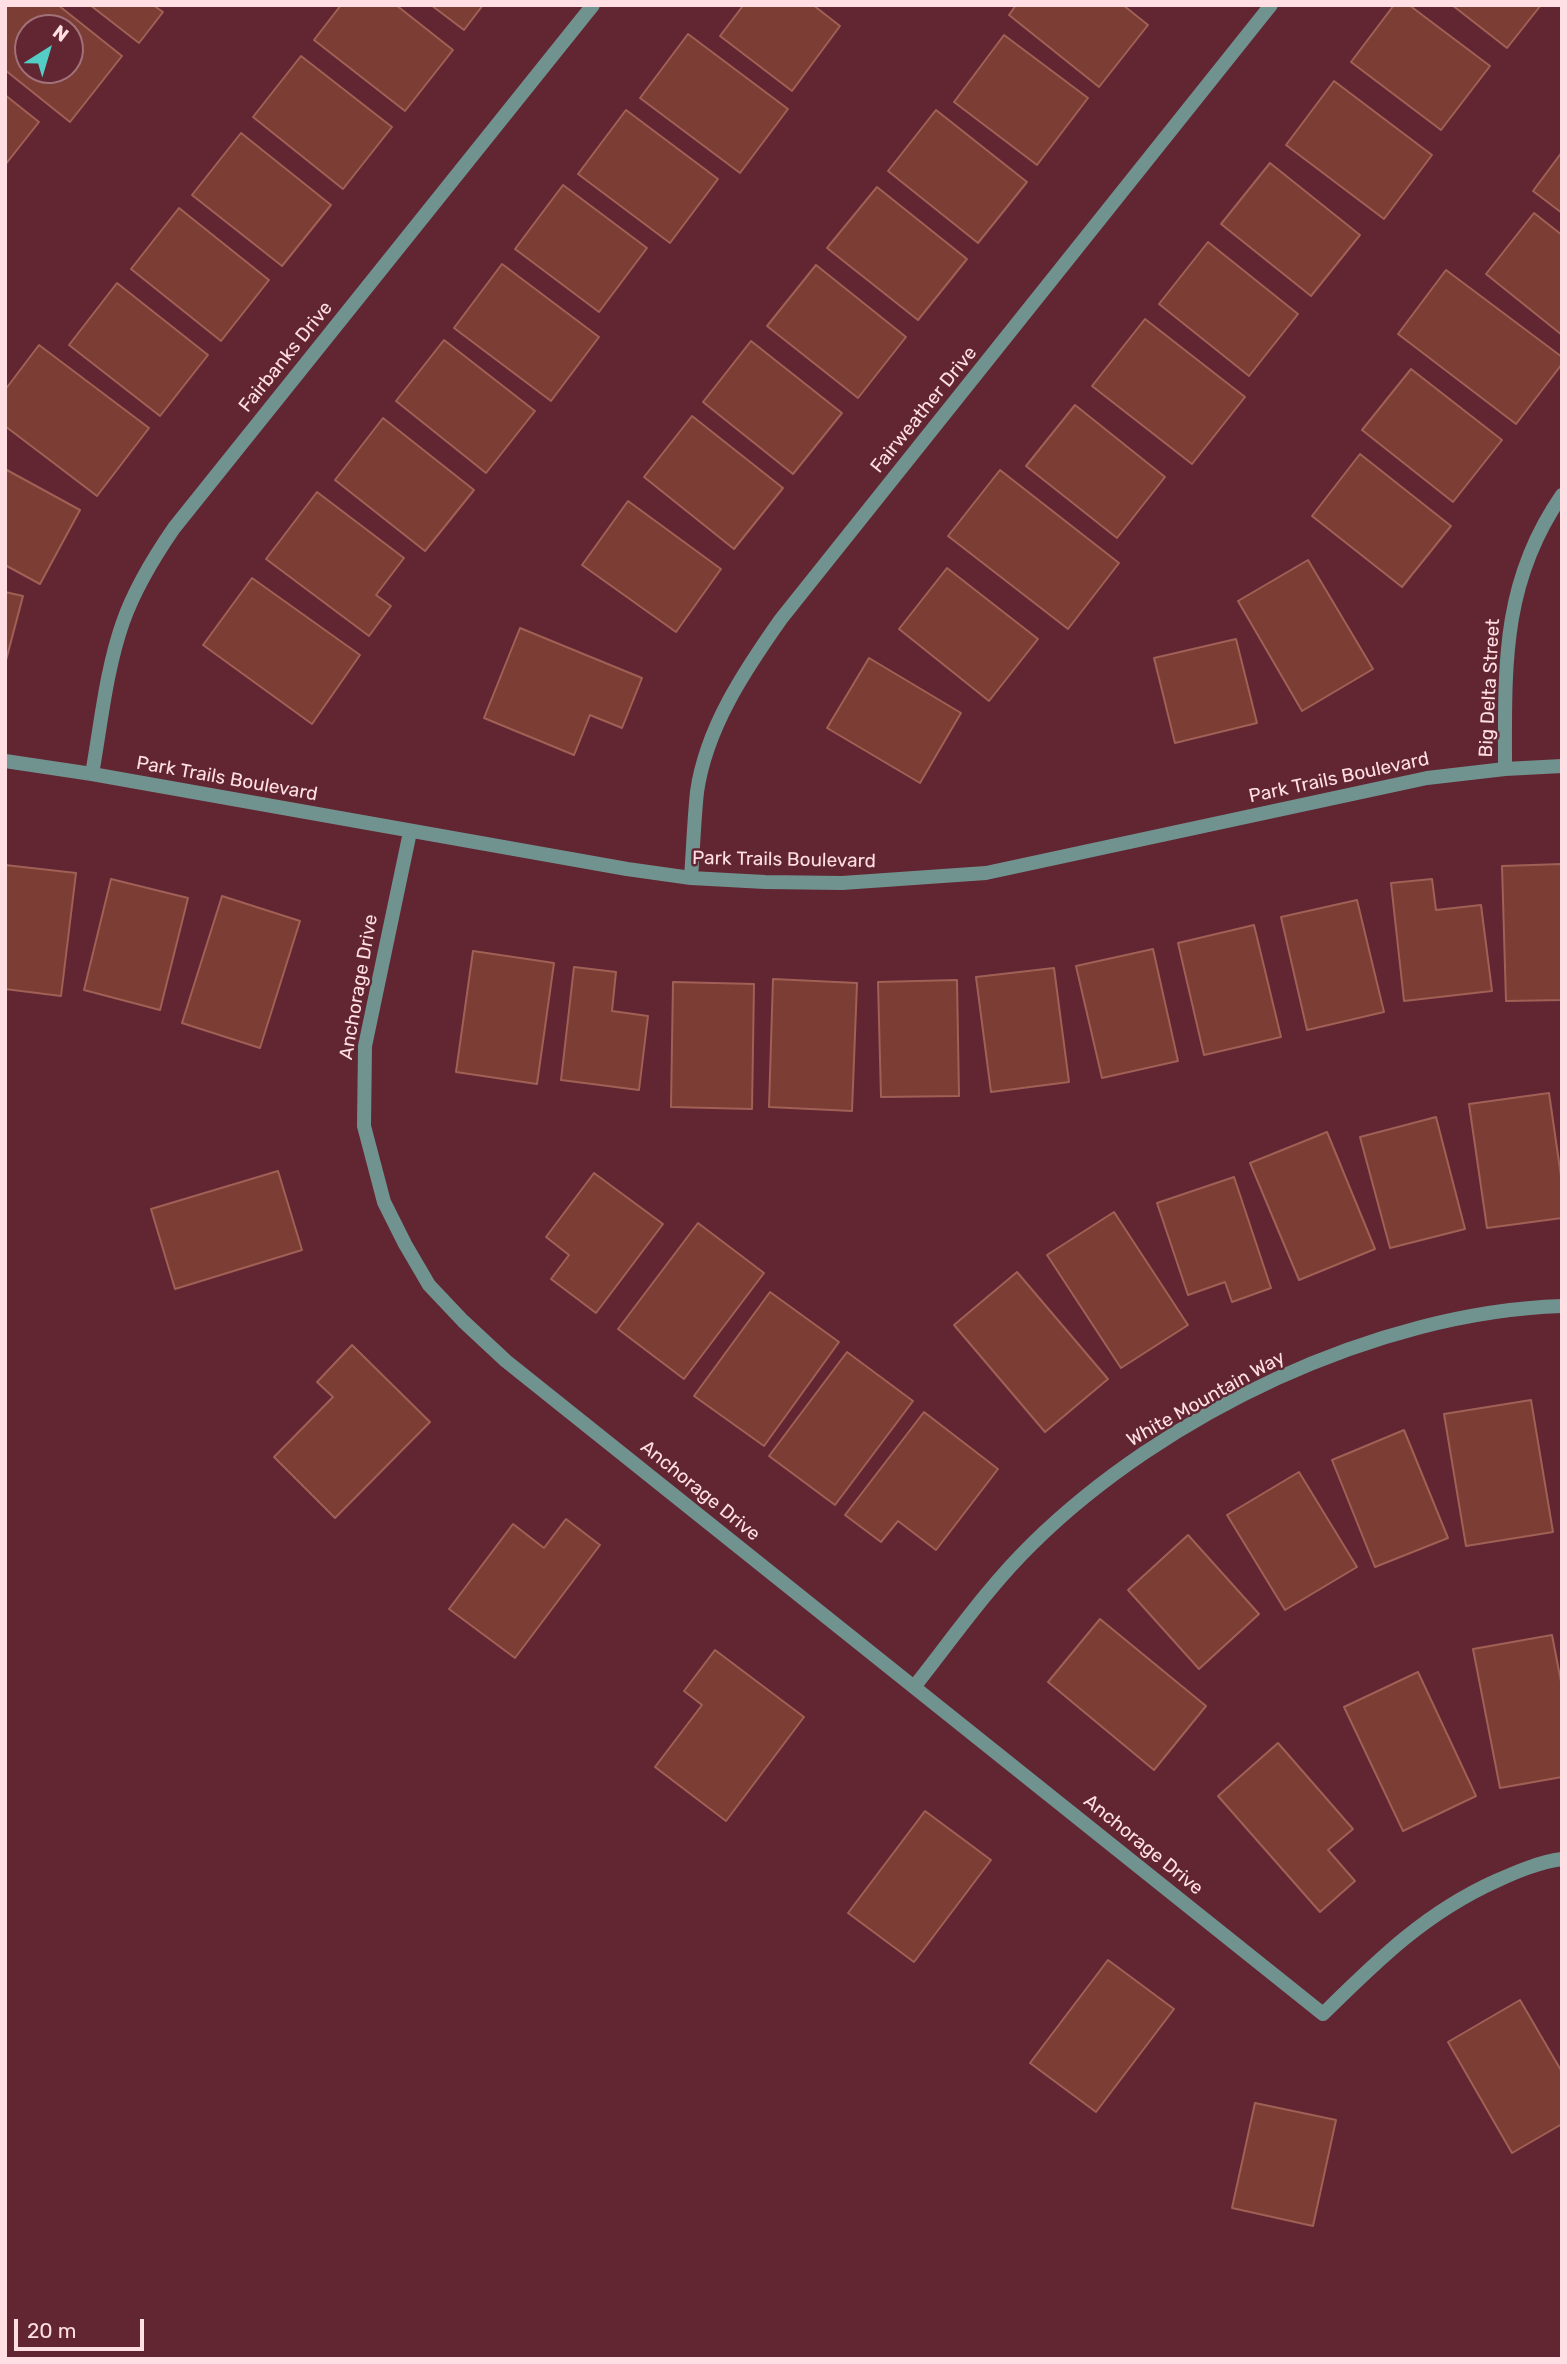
<!DOCTYPE html>
<html>
<head>
<meta charset="utf-8">
<style>
	body { margin:0 }
	#map { position:relative; width:1567px; height:2364px; overflow:hidden; background:#622632; font-family:Rubik,sans-serif }
	canvas { display:block }
	.frame { position:absolute; inset:0; border:7px solid #ffdfe3; pointer-events:none }
	.north { position:absolute; left:14px; top:14px; width:70px; height:70px; box-sizing:border-box; background:#622632; border:2px solid #a17079; border-radius:50%; rotate:37deg; font-size:19px; font-weight:700; line-height:28px; text-align:center; color:#ffdfe3 }
	.north::after { content:''; display:block; margin:auto; width:24px; height:32px; background:#54cdc7; clip-path:polygon(50% 0,100% 100%,50% 72%,0 100%) }
	.scale { position:absolute; left:14px; top:2319px; width:130px; height:32px; box-sizing:border-box; border:4px solid #ffdfe3; border-top:0; padding-left:9px; font-size:21px; line-height:24px; white-space:nowrap; color:#ffdfe3; -webkit-text-stroke:5px #622632; paint-order:stroke }
</style>
</head>
<body>
<div id="map">
<canvas width="1567" height="2364"></canvas>
<div class="frame"></div>
<div class="north">N</div>
<div class="scale">20 m</div>
</div>
<script>
const c = document.querySelector('canvas').getContext('2d');
c.lineJoin = 'round';
function paint(path, color) { c.fillStyle = color; c.fill(path, 'evenodd'); }
function stroke(path, color, width, dash) { c.strokeStyle = color; c.lineWidth = width; c.lineCap = dash ? 'butt' : 'round'; c.setLineDash(dash || []); c.stroke(path); }
function label(font, color, halo, rows, align = 'center') {
  c.font = font + ' Rubik,sans-serif'; c.lineWidth = 5; c.setLineDash([]); c.textBaseline = 'middle'; c.strokeStyle = halo; c.fillStyle = color; for (const [text, x, y, turn = 0] of rows) {
    c.save(); c.translate(x, y); c.rotate((+turn || 0) * Math.PI / 180); c.textAlign = isNaN(turn) ? turn : align; if (halo) c.strokeText(text, 0, 0); c.fillText(text, 0, 0); c.restore();
  }
}
const building = new Path2D(`
	M5 5H58L122 56 70 122 5 70ZM28 28H70V70H28Z
	M90 5H153L163 12 139 43Z
	M341 5H396L453 50 405 111 314 40Z
	M431 5H483L464 30Z
	M740 5H813L840 26 792 91 720 36 742 7Z
	M1016 5H1123L1148 25 1099 87 1009 15Z
	M1394 5H1409L1490 66 1441 130 1351 62Z
	M1452 5H1541L1507 48Z
	M688 34 788 109 740 173 640 98Z
	M1004 35 1088 98 1037 165 954 102Z
	M301 56 392 127 343 189 253 117Z
	M1334 81 1432 155 1384 219 1286 145Z
	M5 95 39 122 5 165Z
	M626 110 718 179 670 243 578 174Z
	M936 110 1027 182 978 243 888 171Z
	M241 133 331 205 282 266 192 195Z
	M1562 152V213L1533 191Z
	M1270 163 1360 235 1311 296 1221 224Z
	M563 185 647 248 599 312 515 249Z
	M877 187 967 259 918 320 827 248Z
	M179 208 269 280 221 341 131 269Z
	M1534 213 1562 235V335L1486 274Z
	M1208 242 1298 314 1249 376 1159 304Z
	M502 264 599 337 551 401 454 328Z
	M816 265 906 337 858 398 767 326Z
	M1446 270 1562 357V364L1516 424 1398 334Z
	M117 283 208 355 160 416 69 345Z
	M1145 319 1245 397 1192 464 1092 386Z
	M444 340 535 411 486 473 396 401Z
	M751 341 842 413 793 474 703 402Z
	M39 345 149 428 97 496 5 426V390Z
	M1411 369 1502 440 1453 502 1362 430Z
	M1075 405 1165 477 1117 538 1026 466Z
	M692 416 783 488 734 549 644 477Z
	M383 418 474 490 425 551 335 480Z
	M1360 454 1451 526 1402 587 1312 516Z
	M5 469 80 510 40 584 5 565Z
	M1000 470 1119 563 1068 629 948 536Z
	M317 492 404 558 376 595 391 606 369 636 266 559Z
	M628 501 721 569 676 632 582 565Z
	M1308 560 1373 669 1302 711 1238 601Z
	M947 568 1038 639 989 701 899 629Z
	M252 578 360 655 312 724 203 645Z
	M5 592 23 596 5 664Z
	M520 628 642 678 622 728 590 715 574 755 484 718Z
	M1236 639 1257 723 1175 743 1154 658Z
	M869 658 961 713 920 783 827 728Z
	M1562 864V1000L1506 1001 1502 866Z
	M5 865 76 873 61 996 5 989Z
	M111 879 188 898 160 1010 84 990Z
	M1432 879 1436 910 1481 905 1492 991 1404 1001 1391 883Z
	M222 896 300 921 260 1048 182 1023Z
	M1357 900 1384 1012 1307 1030 1281 917Z
	M1254 925 1281 1037 1204 1055 1178 943Z
	M1153 949 1178 1061 1102 1078 1076 966Z
	M473 951 554 963 537 1084 456 1072Z
	M574 967 616 972 612 1011 648 1016 639 1090 561 1080Z
	M1054 968 1069 1082 991 1092 976 977Z
	M773 979 857 983 852 1111 769 1107Z
	M957 980 959 1096 881 1097 878 982Z
	M673 982 754 984 752 1109 671 1107Z
	M1549 1093 1562 1183V1218L1487 1228 1469 1104Z
	M1436 1117 1465 1229 1390 1248 1360 1137Z
	M1327 1132 1375 1249 1299 1280 1250 1163Z
	M278 1171 302 1250 175 1289 151 1209Z
	M594 1173 663 1224 596 1313 551 1279 569 1255 546 1237Z
	M1234 1177 1271 1288 1232 1302 1225 1282 1188 1295 1157 1203Z
	M1114 1212 1188 1325 1121 1368 1047 1255Z
	M698 1223 764 1273 684 1379 618 1329Z
	M1017 1272 1108 1379 1045 1432 954 1325Z
	M770 1292 839 1342 764 1446 694 1396Z
	M352 1345 430 1422 335 1518 274 1457 333 1397 317 1382Z
	M847 1352 913 1401 835 1505 769 1456Z
	M1531 1400 1553 1532 1466 1546 1444 1414Z
	M924 1412 998 1469 936 1550 898 1521 881 1542 845 1515Z
	M1404 1430 1448 1538 1375 1567 1332 1460Z
	M1299 1472 1357 1567 1285 1610 1227 1515Z
	M566 1519 600 1545 515 1658 449 1609 513 1524 544 1548Z
	M1188 1535 1259 1614 1199 1669 1128 1590Z
	M1100 1619 1206 1706 1154 1770 1048 1682Z
	M1552 1635 1562 1687V1777L1500 1788 1473 1649Z
	M715 1650 804 1717 726 1821 655 1767 702 1705 684 1691Z
	M1418 1672 1476 1796 1403 1831 1344 1707Z
	M1278 1743 1353 1829 1328 1850 1355 1881 1320 1912 1218 1796Z
	M925 1811 991 1860 914 1962 848 1913Z
	M1108 1960 1174 2009 1096 2112 1030 2063Z
	M1520 2000 1562 2072V2124L1512 2153 1448 2042Z
	M1255 2103 1336 2120 1313 2226 1232 2208Z`);
paint(building, '#7b3d34');
stroke(building, '#a16055', 2);
stroke(new Path2D(`
	M5 761 92 774 627 869 691 878 765 882 842 883 986 873 1427 778 1505 769 1562 766
	M1505 769C1505 667 1501 583 1562 495
	M92 774C101 724 106 670 123 622 135 588 154 557 174 528L593 5
	M410 832 365 1046 364 1126 384 1202 405 1244 429 1285 463 1321 506 1361 1323 2014C1378 1960 1425 1913 1496 1881 1516 1872 1539 1862 1562 1859
	M691 878C693 850 694 821 697 792 706 728 745 670 781 619L1271 5
	M914 1687C952 1639 988 1587 1032 1544 1164 1414 1376 1312 1562 1306`), '#709390', 14);
label('19px', '#ffdfe3', '#622632', [
	["Fairbanks Drive",286,357,-51],
	["Fairweather Drive",924,410,-51],
	["Big Delta Street",1490,688,-87],
	["Park Trails Boulevard",1339,778,-12],
	["Park Trails Boulevard",227,779,10],
	["Park Trails Boulevard",784,860,1],
	["Anchorage Drive",359,987,-80],
	["White Mountain Way",1206,1399,-29],
	["Anchorage Drive",700,1491,39],
	["Anchorage Drive",1143,1845,39]
]);
</script>
</body>
</html>
